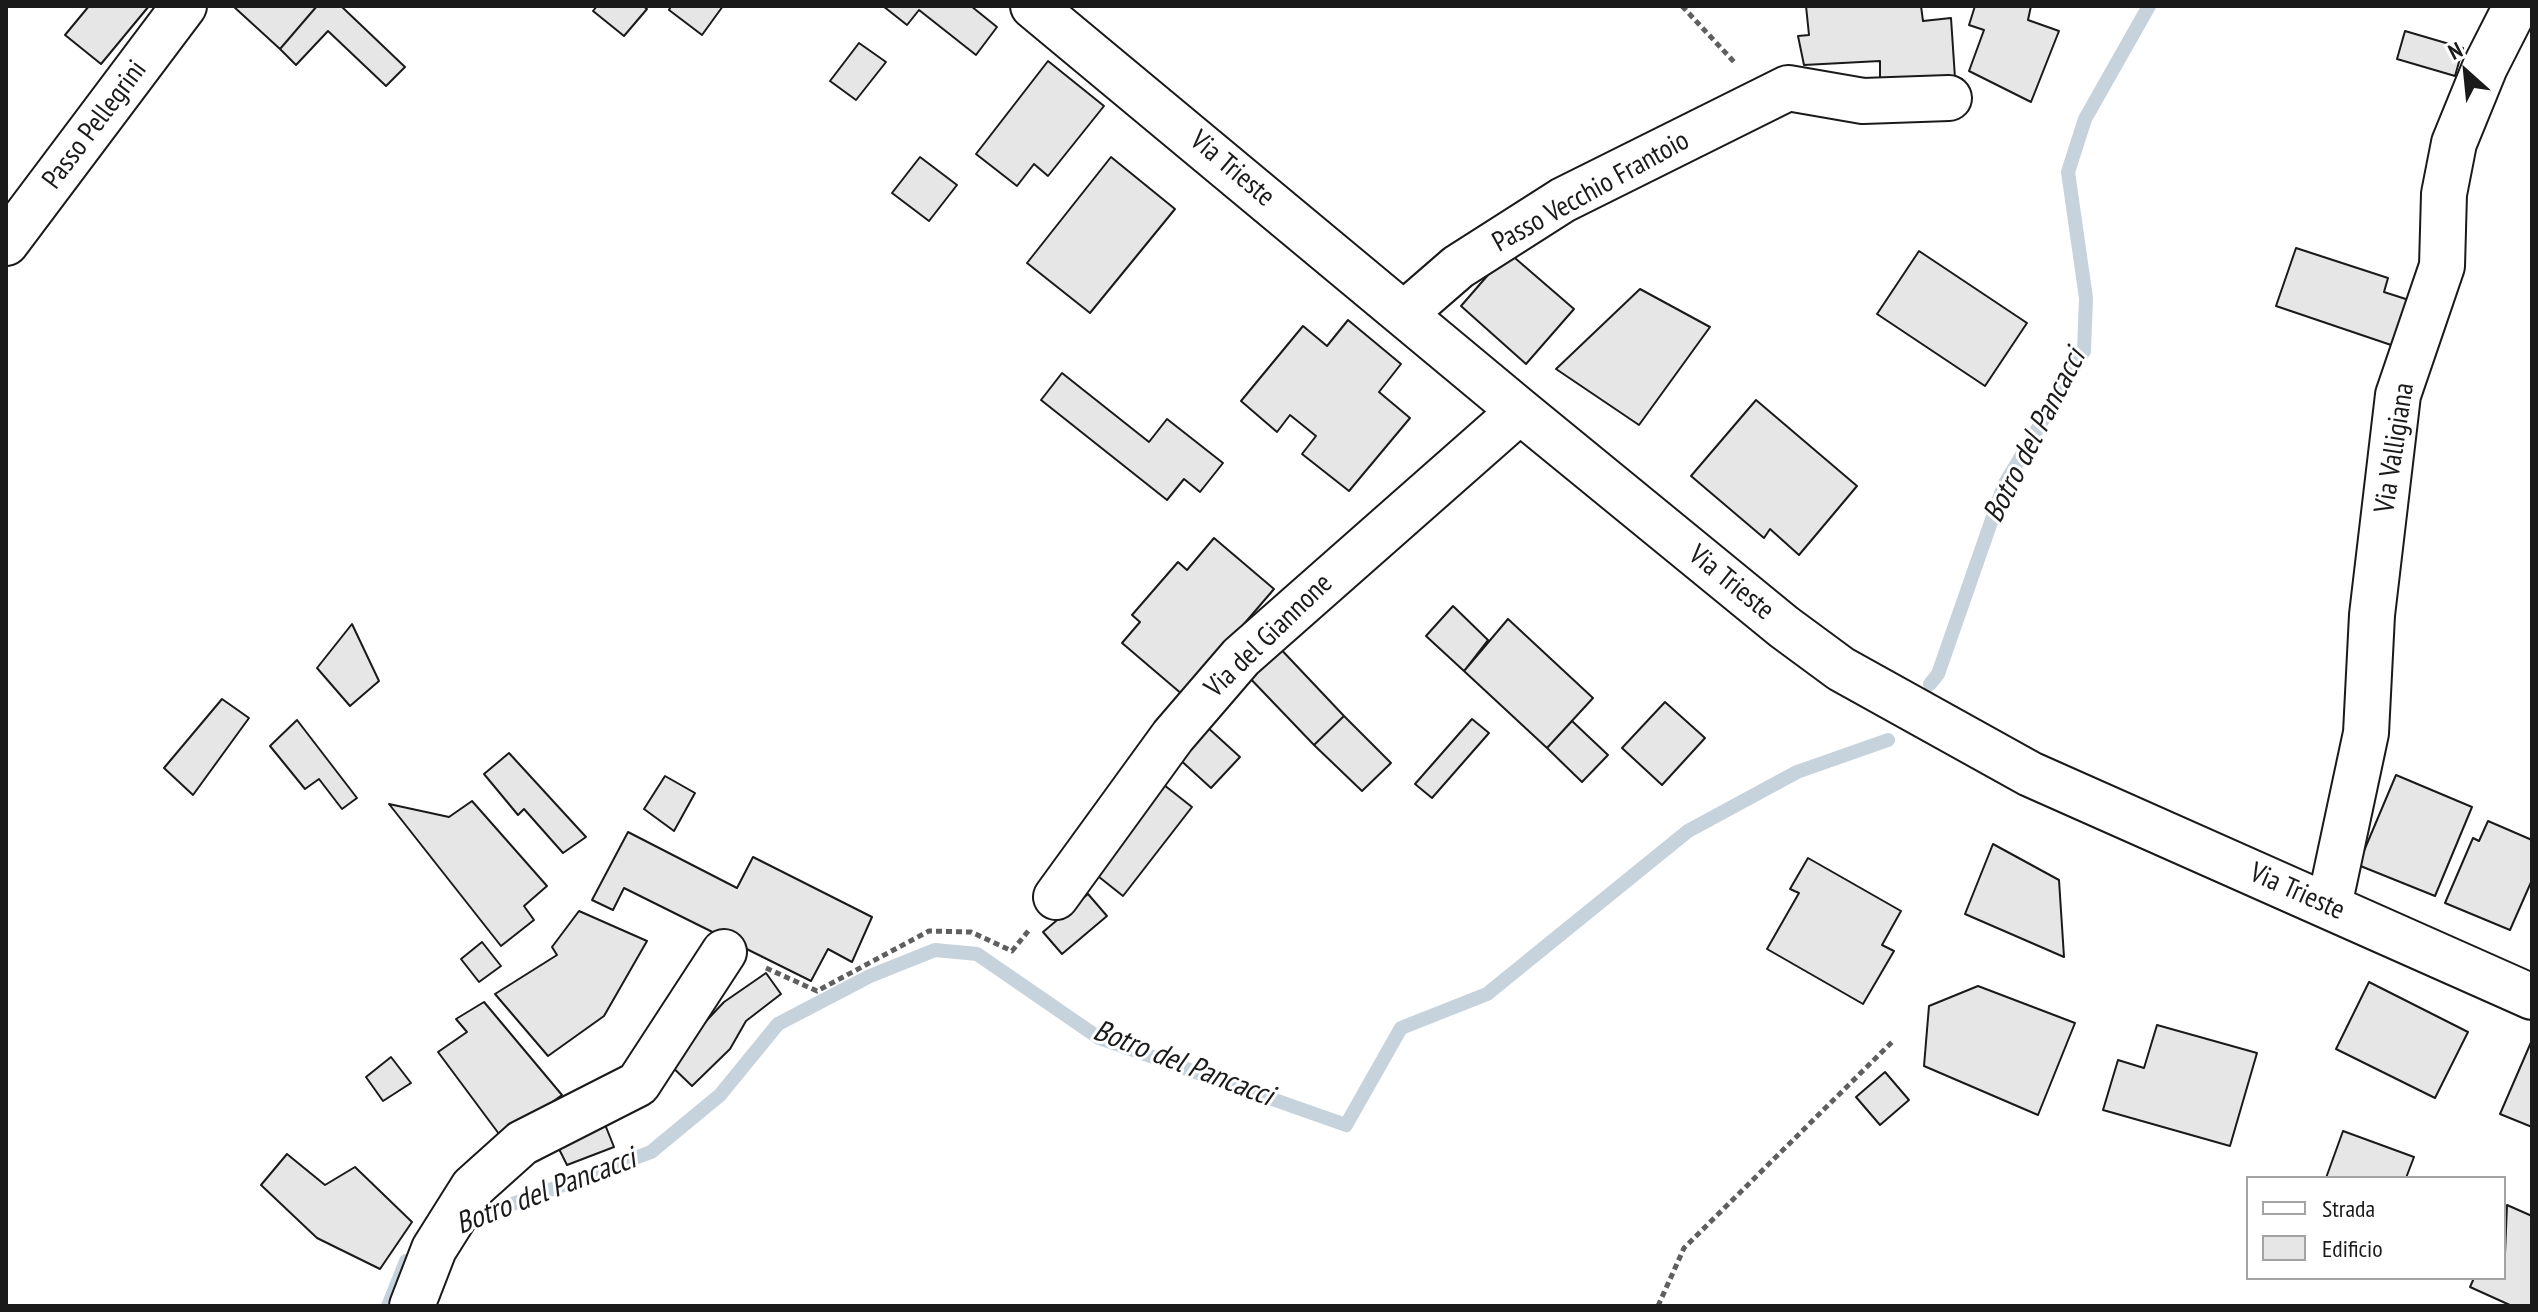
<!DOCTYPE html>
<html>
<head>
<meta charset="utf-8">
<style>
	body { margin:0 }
	#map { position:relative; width:2538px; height:1312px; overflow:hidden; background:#fff; font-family:"PT Sans Narrow",sans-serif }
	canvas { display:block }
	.frame { position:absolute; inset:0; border:8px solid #1a1a1a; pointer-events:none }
	.legend { position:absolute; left:2246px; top:1176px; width:260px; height:104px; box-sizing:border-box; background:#fff; border:2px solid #a3a3a3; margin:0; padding:10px 14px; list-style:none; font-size:24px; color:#1a1a1a }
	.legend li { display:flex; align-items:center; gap:16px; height:40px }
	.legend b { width:40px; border:2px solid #a3a3a3 }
	.north { position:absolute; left:2426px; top:32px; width:80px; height:80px; -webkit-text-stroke:6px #fff; paint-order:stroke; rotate:333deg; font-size:22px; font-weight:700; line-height:32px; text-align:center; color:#1a1a1a }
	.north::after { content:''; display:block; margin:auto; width:28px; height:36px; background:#1a1a1a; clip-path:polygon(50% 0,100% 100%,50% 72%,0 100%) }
</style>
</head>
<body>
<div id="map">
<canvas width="2538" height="1312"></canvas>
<div class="frame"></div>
<ul class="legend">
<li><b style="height:10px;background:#fff"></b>Strada</li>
<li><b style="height:22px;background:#e6e6e6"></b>Edificio</li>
</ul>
<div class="north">N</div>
</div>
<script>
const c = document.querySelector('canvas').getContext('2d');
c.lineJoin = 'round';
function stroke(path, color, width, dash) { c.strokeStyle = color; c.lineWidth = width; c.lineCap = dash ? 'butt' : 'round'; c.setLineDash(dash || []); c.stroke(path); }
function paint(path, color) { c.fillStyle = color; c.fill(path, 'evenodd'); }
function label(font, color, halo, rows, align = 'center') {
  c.font = font + ' "PT Sans Narrow",sans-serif'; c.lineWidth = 6; c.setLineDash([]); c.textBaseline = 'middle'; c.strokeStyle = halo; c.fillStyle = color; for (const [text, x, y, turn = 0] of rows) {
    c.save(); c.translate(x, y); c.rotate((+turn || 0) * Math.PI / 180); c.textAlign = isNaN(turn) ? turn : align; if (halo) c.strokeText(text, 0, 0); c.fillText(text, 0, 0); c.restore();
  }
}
stroke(new Path2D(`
	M1930 684 1938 674 2004 485 2084 351 2086 298 2068 172 2085 119 2149 6
	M467 1221 651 1152 720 1095 778 1024 870 976 935 950 977 954 1099 1038 1346 1125 1401 1028 1487 994 1688 831 1797 772 1888 740
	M388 1306 406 1261`), '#c6d2dc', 14);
const building = new Path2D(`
	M89 6H149L101 64 65 35Z
	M233 6H317L280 49Z
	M317 6H341L405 67 386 86 328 31 296 65 280 49Z
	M597 6H643L647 9 624 36 593 11Z
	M671 6H723L702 35 669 10Z
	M883 6H971L997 27 976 55 919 10 907 25Z
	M1806 6H1921L1923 21 1951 18 1955 78 1880 91V61L1804 65 1798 36 1809 35Z
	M1975 6H2031L2028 20 2059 31 2031 102 1969 71 1984 30 1969 25Z
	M2405 31 2463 48 2455 76 2397 59Z
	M859 43 886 62 856 100 830 81Z
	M1048 61 1104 106 1048 176 1034 164 1017 186 976 154Z
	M920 157 957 185 929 221 892 193Z
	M1111 157 1175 209 1090 313 1027 263Z
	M2296 248 2388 278 2384 292 2412 301 2397 347 2276 306Z
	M1919 251 2027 323 1985 386 1877 314Z
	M1508 252 1574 309 1526 364 1461 306Z
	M1640 289 1710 327 1639 425 1556 369Z
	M1348 320 1401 364 1379 392 1410 418 1349 491 1302 454 1316 436 1290 415 1277 432 1241 401 1303 326 1327 346Z
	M1062 373 1149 442 1167 419 1223 463 1200 492 1184 479 1167 500 1041 400Z
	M1756 400 1857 486 1799 555 1770 529 1764 538 1691 476Z
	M1214 538 1274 589 1183 695 1122 643 1140 622 1132 615 1178 562 1187 570Z
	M1453 606 1488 640 1464 671 1426 636Z
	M1508 619 1593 698 1547 748 1464 671Z
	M352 624 379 681 350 706 317 668Z
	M1275 643 1344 716 1314 745 1245 673Z
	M222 699 249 718 193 795 164 768Z
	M1665 702 1705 738 1662 785 1622 748Z
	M1344 716 1391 763 1362 791 1314 745Z
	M1472 719 1489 733 1432 798 1415 784Z
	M297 720 357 798 342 809 319 779 305 789 270 746Z
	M1572 721 1608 755 1582 782 1547 748Z
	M1206 726 1240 757 1211 788 1177 757Z
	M509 753 586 837 563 853 524 809 518 815 484 774Z
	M2396 775 2472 807 2435 896 2358 865Z
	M665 776 695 793 674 831 644 809Z
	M1159 781 1192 807 1123 896 1089 869Z
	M472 801 547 886 524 906 534 920 501 946 389 804 449 817Z
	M2488 821 2532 840V880L2510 930 2445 903 2473 838 2479 841Z
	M628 832 737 888 753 857 872 917 852 962 828 949 811 981 624 888 613 910 592 900Z
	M1993 844 2059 880 2064 957 1965 914Z
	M1808 858 1901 911 1882 945 1894 951 1863 1004 1767 949 1799 893 1790 889Z
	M1088 894 1107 916 1062 954 1043 932Z
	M579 911 647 941 604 1016 548 1056 495 994 557 955 552 947Z
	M482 942 501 966 479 982 461 959Z
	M766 973 781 994 746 1021 730 1049 692 1086 664 1059 692 1036 724 1002Z
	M2369 982 2468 1032 2435 1098 2336 1049Z
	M1978 986 2075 1023 2038 1115 1924 1066 1929 1006Z
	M484 1002 562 1095 502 1138 438 1052 467 1032 456 1019Z
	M2157 1025 2257 1053 2230 1146 2103 1110 2118 1060 2144 1068Z
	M2532 1040V1127L2500 1114Z
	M391 1057 411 1083 383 1101 366 1077Z
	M1885 1072 1909 1100 1880 1125 1856 1097Z
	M602 1117 614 1147 567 1165 557 1145Z
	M2343 1131 2414 1157 2406 1178H2326Z
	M287 1154 325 1185 355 1167 412 1222 380 1269 317 1238 261 1185Z
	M2507 1205 2532 1216V1306H2512L2470 1287 2474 1278H2504Z`);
paint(building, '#e6e6e6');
stroke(building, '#1a1a1a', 2);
const minor = new Path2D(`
	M1033 6 1520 411 1784 627 1841 669 2030 774 2532 997
	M6 243 184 6
	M1405 313 1458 267 1563 200 1788 88 1863 101 1949 98
	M1056 897 1173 736 1241 657 1520 411
	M2329 906 2366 733 2372 615 2398 395 2442 266 2444 194 2454 143 2485 67 2516 6
	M412 1306 434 1249 473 1187 522 1143 638 1084 724 952`);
stroke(minor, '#1a1a1a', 48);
stroke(new Path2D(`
	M1682 6 1736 64
	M766 968 817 991 929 931 971 932 1012 951 1029 930
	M1658 1306 1684 1248 1893 1041`), '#5f5f5f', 5, [6, 4]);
stroke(minor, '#fff', 44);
label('28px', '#1a1a1a', '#fff', [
	["Passo Pellegrini",95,125,-53],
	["Via Trieste",1232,169,40],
	["Passo Vecchio Frantoio",1591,192,-29],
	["Via Valligiana",2395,448,-81],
	["Via Trieste",1731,583,39],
	["Via del Giannone",1269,636,-44],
	["Via Trieste",2297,892,24]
]);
label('italic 30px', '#1a1a1a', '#fff', [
	["Botro del Pancacci",2035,436,-63],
	["Botro del Pancacci",1183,1064,21],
	["Botro del Pancacci",546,1192,-21]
]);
</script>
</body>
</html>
